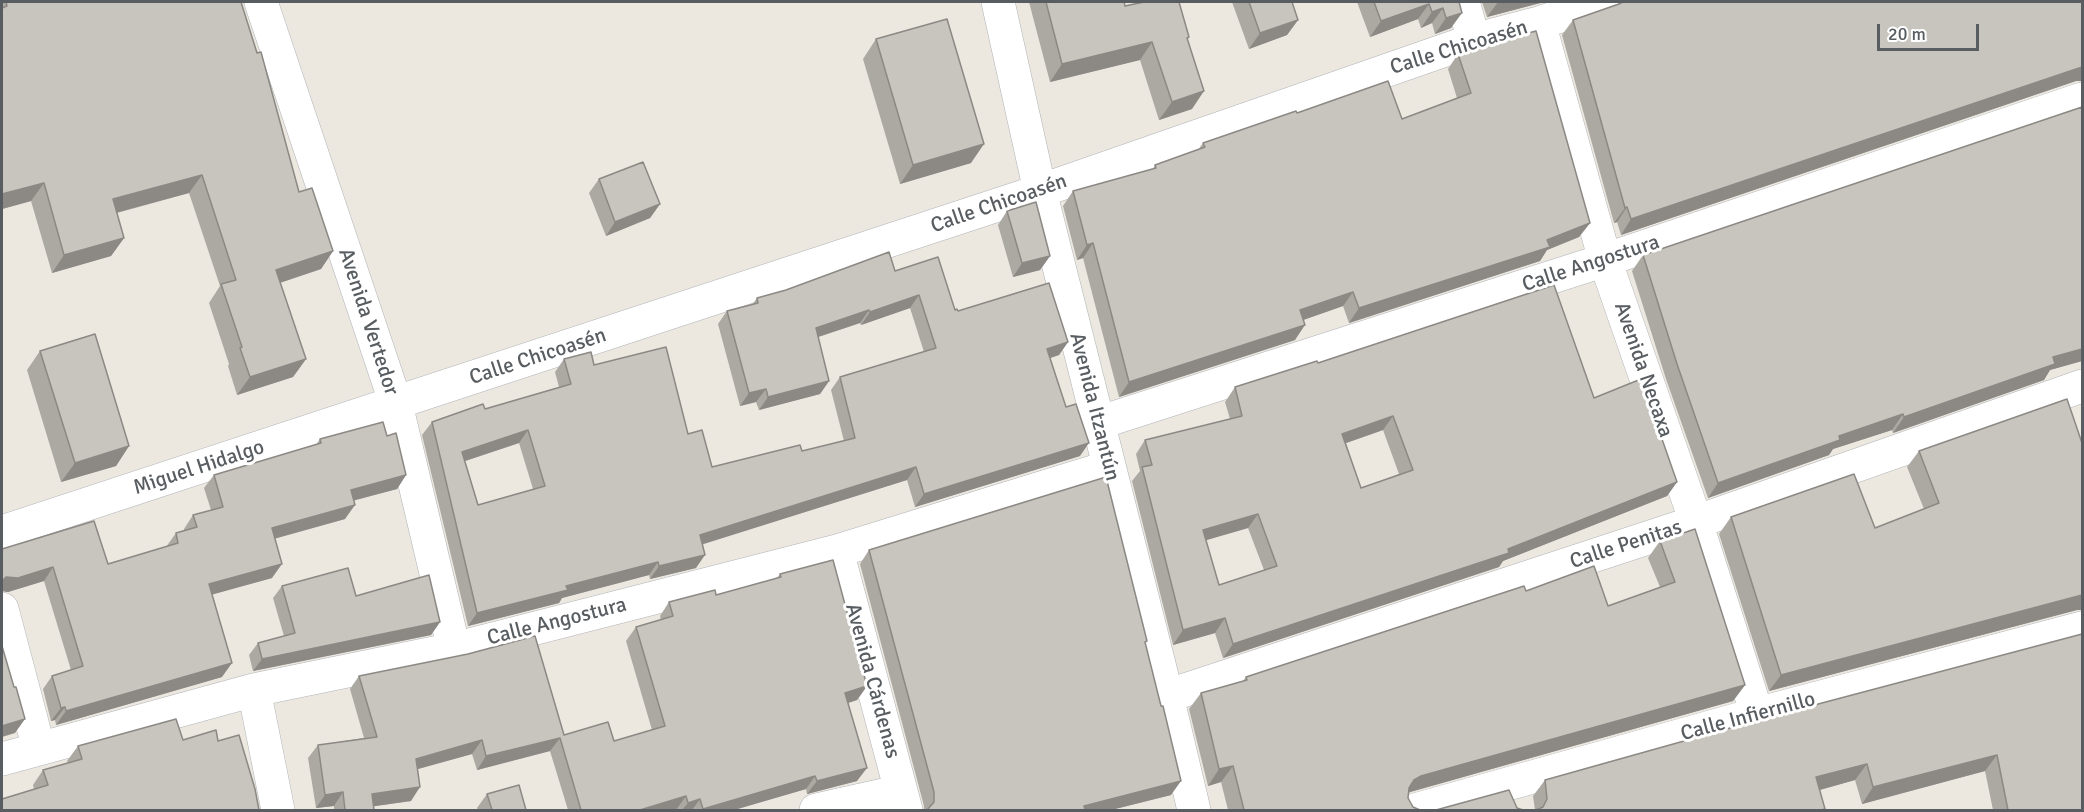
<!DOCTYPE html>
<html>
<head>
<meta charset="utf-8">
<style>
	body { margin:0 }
	#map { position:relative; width:2084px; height:812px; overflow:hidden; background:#ece7df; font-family:Signika,sans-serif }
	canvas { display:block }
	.frame { position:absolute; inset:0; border:3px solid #585d61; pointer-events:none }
	.scale { position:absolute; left:1877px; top:24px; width:102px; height:27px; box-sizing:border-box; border:3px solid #585d61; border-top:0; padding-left:8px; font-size:18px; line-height:21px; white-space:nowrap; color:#585d61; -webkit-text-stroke:4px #fff; paint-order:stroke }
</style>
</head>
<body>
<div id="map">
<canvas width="2084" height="812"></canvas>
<div class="frame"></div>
<div class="scale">20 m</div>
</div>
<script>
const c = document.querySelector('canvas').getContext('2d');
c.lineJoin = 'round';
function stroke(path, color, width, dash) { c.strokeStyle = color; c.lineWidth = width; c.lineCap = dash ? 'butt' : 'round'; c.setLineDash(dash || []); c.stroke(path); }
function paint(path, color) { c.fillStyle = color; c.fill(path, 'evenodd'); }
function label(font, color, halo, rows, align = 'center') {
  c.font = font + ' Signika,sans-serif'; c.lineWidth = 6; c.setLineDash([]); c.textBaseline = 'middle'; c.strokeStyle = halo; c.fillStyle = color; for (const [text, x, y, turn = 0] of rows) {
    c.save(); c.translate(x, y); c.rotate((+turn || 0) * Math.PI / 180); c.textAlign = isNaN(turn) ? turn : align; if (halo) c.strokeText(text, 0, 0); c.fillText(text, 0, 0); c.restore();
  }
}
const minor = new Path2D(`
	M261 2 396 404 454 649
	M998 2 1040 191 1167 696 1194 810
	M1463 2 1474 40
	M1539 23 1605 260 1696 522 1757 714
	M1098 423 1605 260 2082 99
	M2 532 1040 191 1474 40 1539 23 1602 2
	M837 551 906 810
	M2 609 39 749
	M254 690 278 810
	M1167 696 1696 522 2082 386
	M2 759 254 690 454 649 837 551 1109 467
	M816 810 901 791
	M1415 810 1757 714 2082 628`);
stroke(minor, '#b0b4b8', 34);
stroke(minor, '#fff', 33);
paint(new Path2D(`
	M2 2H241L299 192 333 251 321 269 280 283 306 359 293 377 237 395 228 366 229 364 209 303 220 286 189 193 117 213 124 238 111 256 52 273 31 201 2 209Z
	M1029 2H1124L1125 6 1189 37 1188 39 1192 109 1159 120 1140 60 1050 82Z
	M1232 2H1292L1298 20 1287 35 1249 49Z
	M1357 2H1459L1451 28 1435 34 1432 23 1421 28 1418 19 1370 37Z
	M1482 2H1544L1487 17Z
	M1620 2H2082V81H2076L1621 235 1617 222 1614 223 1562 35 1573 20 1620 3Z
	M876 39 971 163 900 184 863 59Z
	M1458 54 1590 223 1579 237 1547 250 1540 261 1349 323 1343 306 1303 320 1295 340 1119 397 1083 258 1077 260 1063 206 1073 191 1153 169 1155 165 1198 150 1203 143 1297 113 1402 119 1457 98 1448 69Z
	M2082 107V361L2050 370 2044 380 1893 433 1892 430 1833 449 1829 455 1708 498 1666 379 1632 271 1643 255Z
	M599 179 660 204 650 218 606 236 589 193Z
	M1007 211 1050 256 1040 270 1013 277 998 225Z
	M895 271 955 310 1068 342 1059 355 1050 358 1080 456 915 507 907 480 702 544 696 568 650 579 649 575 562 598 559 603 468 626 422 435 432 422 485 409 559 387 555 372 564 359 594 365 688 434 712 467 802 451 844 441 831 390 840 377 924 352 910 308 861 325 860 323 818 337 829 381 820 394 759 410 756 402 740 406 718 324 727 311 752 305 757 298ZM519 443 533 489 478 505 465 461Z
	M40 351 129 446 116 466 61 482 27 370Z
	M1318 363 1594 398 1677 482 1667 496 1503 561 1499 567 1223 658 1215 633 1173 645 1132 481 1140 471 1136 454 1145 440 1230 419 1225 402 1235 387ZM1383 430 1399 474 1361 488 1346 443ZM1248 528 1264 570 1219 585 1206 540Z
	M387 436 406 475 397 489 354 500 345 519 274 539 272 578 212 594 222 677 56 725 55 720 51 721 43 689 52 676 71 670 44 581 8 592 2 591V549L108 564 166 547 176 533 184 530V529L193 515 211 510 204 488 214 475 316 445 320 439Z
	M2082 443V610H2077L1769 691 1719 534 1731 517 1875 528 1924 509 1907 467 1919 451Z
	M1660 541 1745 685 1733 701 1410 792 1408 793V798L1413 807 1420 810H1228L1221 782 1208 786 1189 709 1201 693 1243 681 1246 677 1526 591 1608 606 1660 587 1648 558Z
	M869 550 1145 644 1171 795 1111 810H924V806L860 564Z
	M780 574 867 686 857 700 848 703 857 781 807 794 806 789 734 810H568L550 751 477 770 472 754 418 769 411 801 374 806V810H334V806L316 808 308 758 318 745 364 738 350 689 359 676 564 735 614 741 652 730 626 641 636 627 661 620 660 616 669 602 716 595 777 578Z
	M282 586 356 596 440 622 431 635 253 671 249 655 258 643 284 636 273 598Z
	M2082 634V810H1993L1985 771 1862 804 1855 780 1820 790 1535 810 1533 796 1545 780Z
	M183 740 218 741 34 789 33 785 43 770 68 763 67 761 78 746Z
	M487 794 526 810H478L477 808Z`), '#aca9a3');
paint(new Path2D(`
	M1498 2H1544L1487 17Z
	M1429 4 1418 19 1370 37 1381 21Z
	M1443 8 1432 23 1421 28 1432 12Z
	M1462 13 1451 28 1435 34 1446 18Z
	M1298 20 1287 35 1249 49 1260 33Z
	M1152 42 1140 60 1050 82 1062 64Z
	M2082 67V81H2076L1621 235 1631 219Z
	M1204 91 1192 109 1159 120 1172 102Z
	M984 144 971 163 900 184 913 165Z
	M202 175 189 193 100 217 113 199Z
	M44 183 31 201 2 209V194Z
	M660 204 650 218 606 236 615 222Z
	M1627 207 1617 222 1614 223 1625 208Z
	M1590 223 1579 237 1547 250 1540 261 1349 323 1359 308 1547 240Z
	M124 238 111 256 52 273 64 255Z
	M1093 243 1083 258 1077 260 1087 245Z
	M333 251 321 269 264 288 276 270Z
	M1050 256 1040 270 1013 277 1022 263Z
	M1353 292 1343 306 1289 325 1300 310Z
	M919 295 910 308 861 325 870 312Z
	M869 310 860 323 806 341 816 328Z
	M1305 325 1295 340 1119 397 1129 382Z
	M1068 342 1059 355 1038 362 1047 349Z
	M2082 349V361L2050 370 2044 380 1893 433 1904 417 2053 357Z
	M306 359 293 377 237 395 250 377Z
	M829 381 820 394 759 410 768 397Z
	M766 389 756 402 740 406 749 393Z
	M1903 414 1892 430 1833 449 1829 455 1708 498 1718 483 1839 436Z
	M1393 416 1383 430 1332 448 1342 434Z
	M528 430 519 443 453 465 462 452Z
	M1089 443 1080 456 915 507 924 494Z
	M129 446 116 466 61 482 75 463Z
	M916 467 907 480 691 548 700 535Z
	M406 475 397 489 341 504 351 490Z
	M1677 482 1667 496 1503 561 1499 567 1223 658 1233 644 1508 549Z
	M355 505 345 519 262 542 272 528Z
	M1258 514 1248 528 1193 544 1203 530Z
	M705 555 696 568 650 579 659 566Z
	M658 562 649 575 562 598 559 603 468 626 477 613 566 586Z
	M282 564 272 578 200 598 209 584Z
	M53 567 44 581 8 592 2 591V581L6 577Z
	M2082 595V610H2077L1769 691 1781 675Z
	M1225 618 1215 633 1173 645 1183 630Z
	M440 622 431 635 253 671 262 659Z
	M232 663 222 677 56 725 66 711Z
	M1745 685 1733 701 1410 792 1402 797 1414 780 1421 776Z
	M867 686 857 700 835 707 845 693Z
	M65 707 55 720 51 721 61 708Z
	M25 719 15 733 2 737V726Z
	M560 738 550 751 477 770 486 756Z
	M482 740 472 754 407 772 416 759Z
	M1997 755 1985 771 1862 804 1873 787Z
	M1867 764 1855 780 1805 794 1816 777Z
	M1233 766 1221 782 1208 786 1219 769Z
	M867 768 857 781 807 794 817 781Z
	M815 776 806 789 734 810H702L703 809Z
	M1181 781 1171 795 1111 810H1081L1084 806Z
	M420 787 411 801 362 808 372 794Z
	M343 792 334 806 316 808 325 795Z
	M686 796 676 810H640Z
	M700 799 692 810H682L688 803Z`), '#8c8985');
const building = new Path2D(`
	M6 2H241L257 53 261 52 299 192 312 188 333 251 276 270 306 359 250 377 240 348 242 347 221 284 236 280 202 175 113 199 124 238 64 255 44 183 2 194V8L7 6Z
	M1046 2H1124L1125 6 1144 2H1179L1189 37 1187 38 1204 91 1172 102 1152 42 1062 64Z
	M1249 2H1292L1298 20 1260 33Z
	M1374 2H1459L1462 13 1446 18 1443 8 1432 12 1429 4 1381 21Z
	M1623 2H2082V67L1631 219 1627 207 1625 208 1573 20 1619 4Z
	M947 19 984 144 913 165 876 39Z
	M1536 31 1590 223 1547 240 1550 247 1359 308 1353 292 1300 310 1305 325 1129 382 1093 243 1087 245 1073 191 1156 168 1155 165 1205 147 1203 143 1296 111 1297 113 1388 81 1402 119 1471 93 1458 54 1490 43Z
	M2082 107V349L2053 357 2055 364 1904 417 1903 414 1839 436 1840 440 1718 483 1677 364 1643 255Z
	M643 162 660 204 615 222 599 179Z
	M1036 202 1050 256 1022 263 1007 211Z
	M889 252 895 271 938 257 955 310 957 309 958 311 1049 283 1068 342 1047 349 1066 407 1076 404 1089 443 924 494 916 467 700 535 705 555 659 566 658 562 566 586 568 590 477 613 432 422 483 404 485 409 571 384 564 359 591 352 594 365 666 347 688 434 702 430 712 467 800 445 802 451 855 438 840 377 936 348 919 295 870 312 869 310 816 328 829 381 768 397 766 389 749 393 727 311 758 303 757 298 786 290ZM528 430 545 486 478 505 462 452Z
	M1554 285 1594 398 1641 379 1677 482 1508 549 1509 553 1233 644 1225 618 1183 630 1142 467 1152 465 1145 440 1242 416 1235 387 1317 361 1318 363ZM1393 416 1413 470 1361 488 1342 434ZM1258 514 1277 566 1219 585 1203 530Z
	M95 334 129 446 75 463 40 351Z
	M2067 399 2082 443V595L1781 675 1731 517 1854 474 1875 528 1939 503 1919 451Z
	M383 422 387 436 396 433 406 475 351 490 355 505 272 528 282 564 209 584 232 663 66 711 65 707 61 708 52 676 83 666 53 567 18 578 6 577 2 581V549L94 521 108 564 178 543 176 533 197 527 193 515 223 507 214 475 321 443 320 439Z
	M1106 477 1147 641 1145 642 1161 706H1163L1181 781 1084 806 1085 810H927L934 802V792L869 550Z
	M1695 529 1745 685 1421 776 1414 780 1409 788 1408 798 1413 807 1420 810H1244L1233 766 1219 769 1201 693 1247 680 1246 677 1524 586 1526 591 1594 566 1608 606 1675 582 1660 541Z
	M833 560 867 686 845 693 867 768 817 781 815 776 703 809 700 799 688 803 686 796 640 810H581L560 738 486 756 482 740 416 759 420 787 372 794 374 810H345L343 792 325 795 318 745 377 737 359 676 468 654 535 636 564 735 608 722 614 741 665 726 636 627 673 616 669 602 715 590 716 595 781 577 780 574Z
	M348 568 356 596 429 575 440 622 262 659 258 643 295 633 282 586Z
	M2082 634V810H2008L1997 755 1873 787 1867 764 1816 777 1825 809 1821 810H1536L1543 807 1547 799 1545 780 1773 716Z
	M2 646 14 687H16L25 719 2 726Z
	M176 719 183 740 216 730 218 741 239 735 255 789 259 810H2V799L48 785 43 770 82 759 78 746Z
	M519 785 526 810H492L487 794Z
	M1509 790 1517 808 1523 810H1436Z`);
paint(building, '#c8c4be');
stroke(building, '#8c8985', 1.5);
label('21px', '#585d61', '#fff', [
	["Calle Chicoasén",1459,48,-17],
	["Calle Chicoasén",999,204,-19],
	["Calle Angostura",1591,264,-18],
	["Avenida Vertedor",368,322,72],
	["Calle Chicoasén",538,357,-18],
	["Avenida Necaxa",1643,370,71],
	["Avenida Itzantún",1094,407,76],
	["Miguel Hidalgo",199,468,-18],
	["Calle Penitas",1626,545,-18],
	["Calle Angostura",557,622,-14],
	["Avenida Cárdenas",872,681,75],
	["Calle Infiernillo",1748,717,-15]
]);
</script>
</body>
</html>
